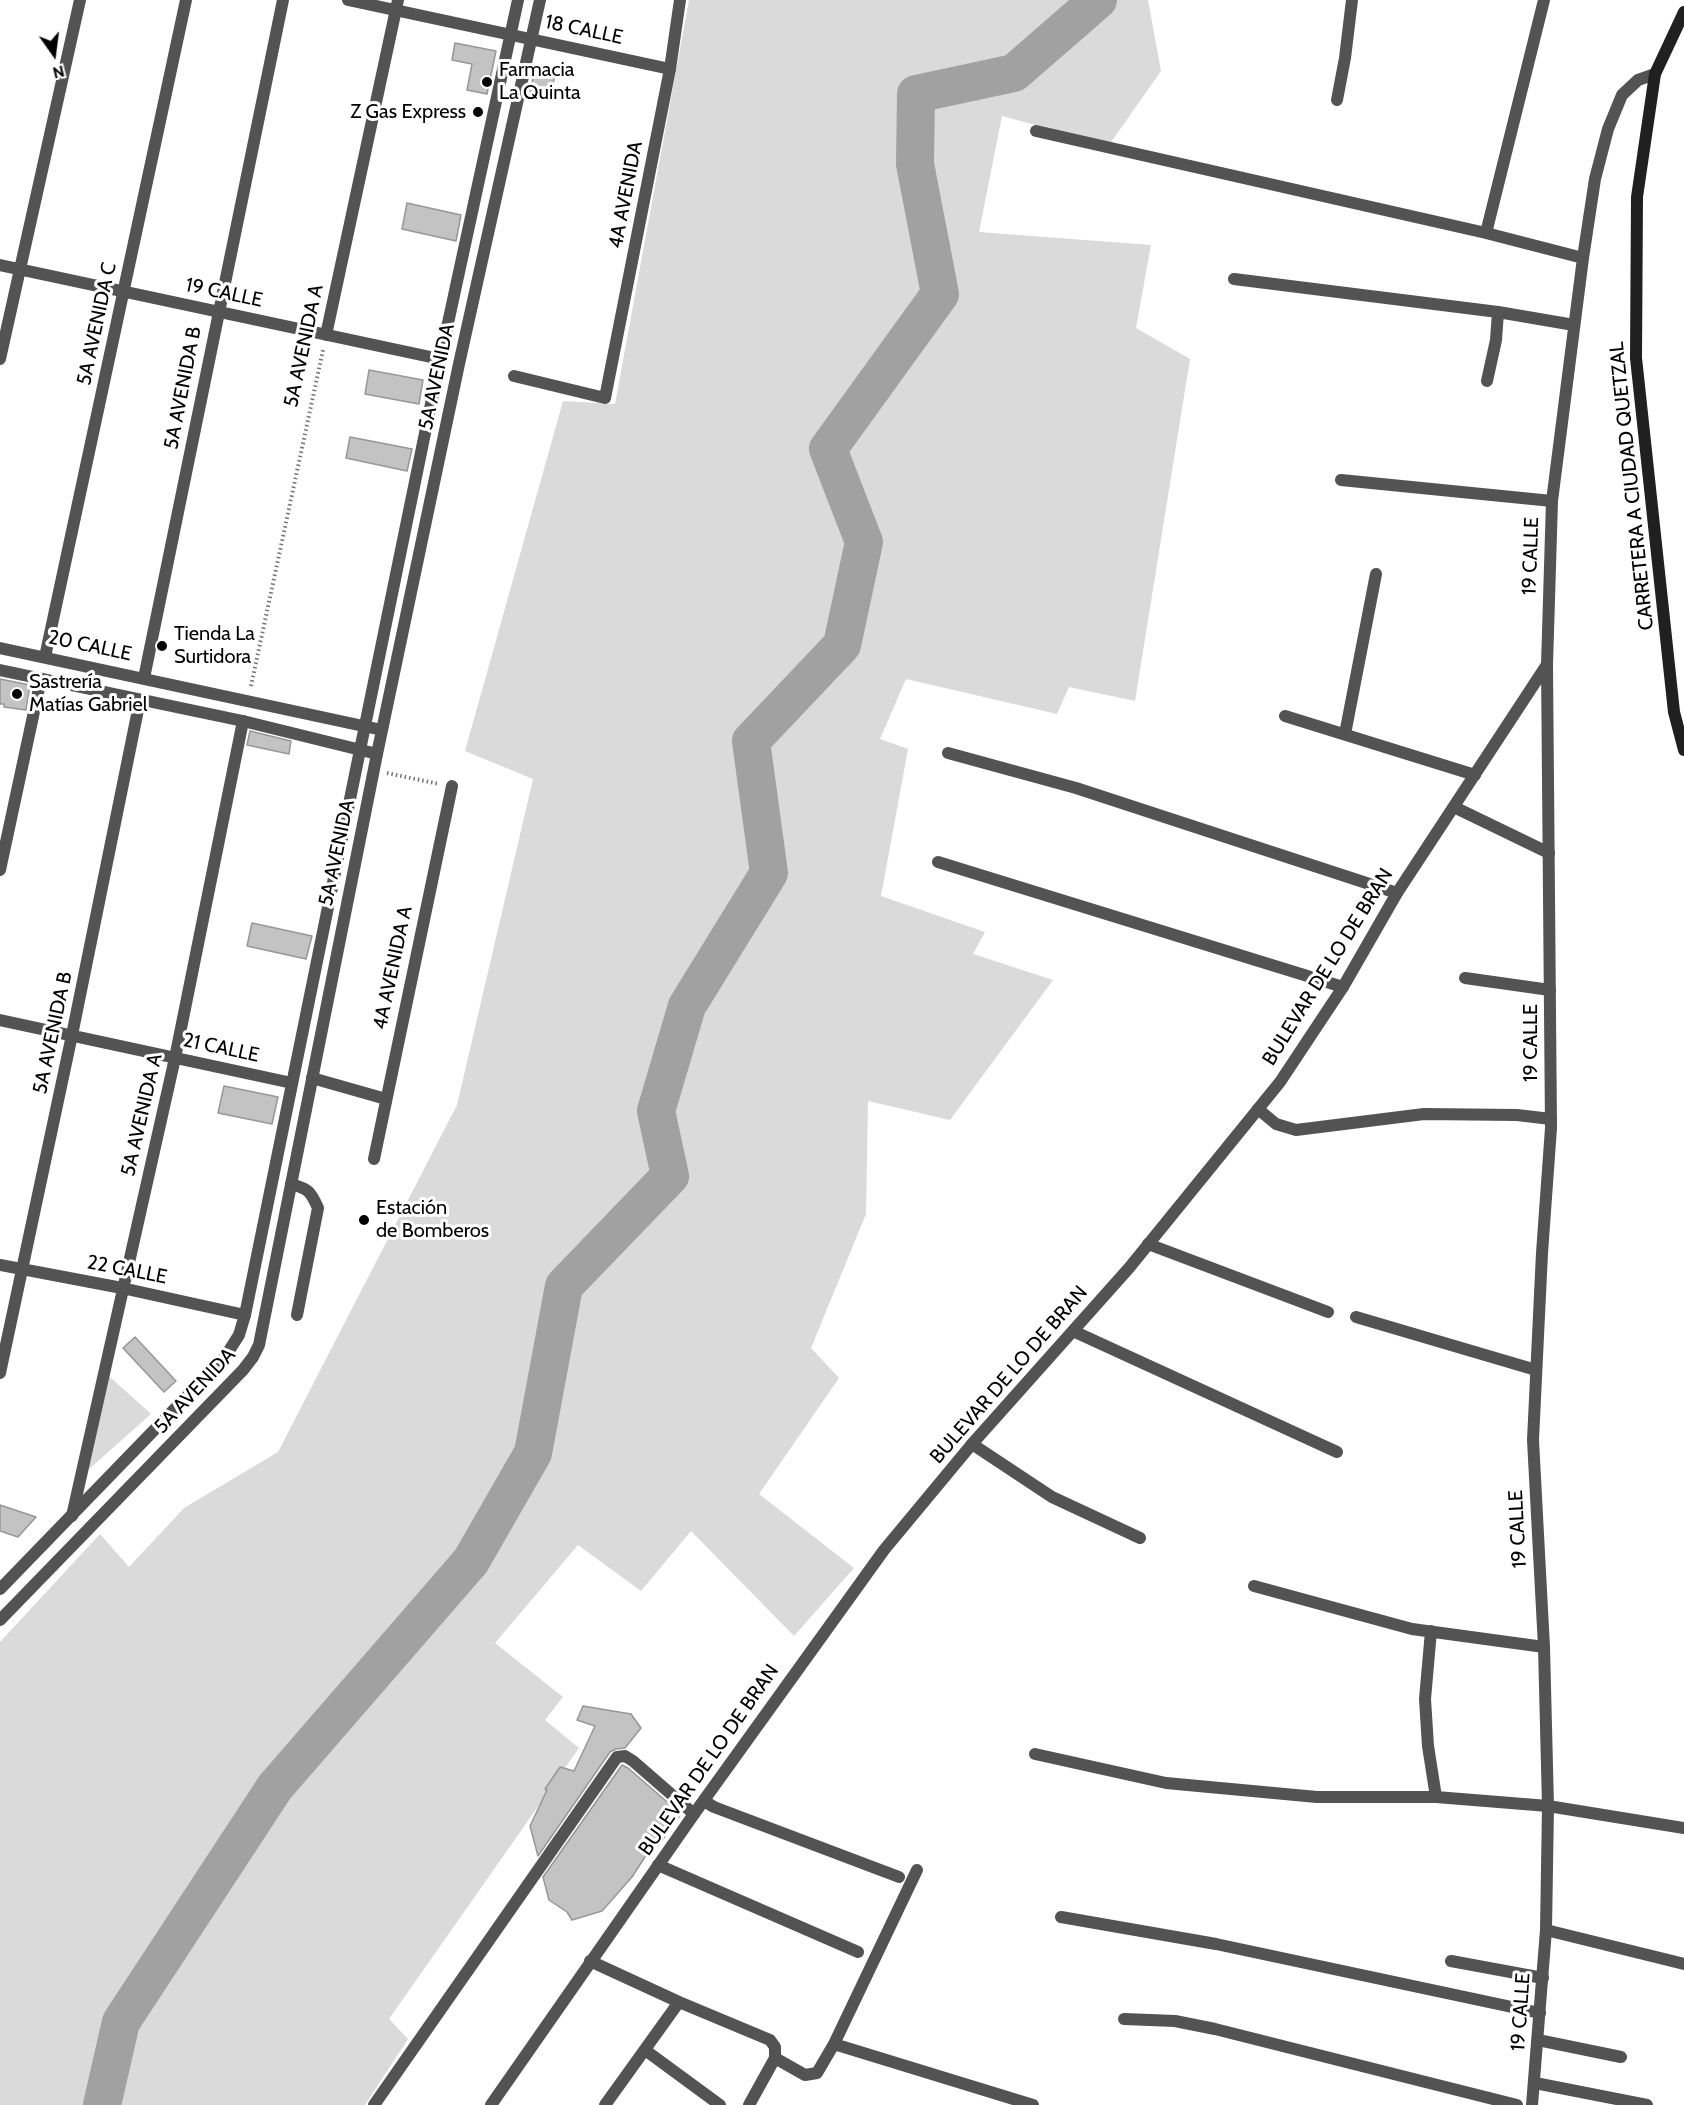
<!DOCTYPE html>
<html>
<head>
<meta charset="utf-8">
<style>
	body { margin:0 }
	#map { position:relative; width:1684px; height:2105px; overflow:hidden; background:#fff; font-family:Cabin,sans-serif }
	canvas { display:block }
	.north { position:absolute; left:24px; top:24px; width:60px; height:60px; -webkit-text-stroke:4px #fff; paint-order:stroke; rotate:166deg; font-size:16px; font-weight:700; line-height:24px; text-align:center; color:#000 }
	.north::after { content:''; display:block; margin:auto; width:21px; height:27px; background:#000; clip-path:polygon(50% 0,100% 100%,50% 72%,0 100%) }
</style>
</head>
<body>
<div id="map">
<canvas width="1684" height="2105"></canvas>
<div class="north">N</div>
</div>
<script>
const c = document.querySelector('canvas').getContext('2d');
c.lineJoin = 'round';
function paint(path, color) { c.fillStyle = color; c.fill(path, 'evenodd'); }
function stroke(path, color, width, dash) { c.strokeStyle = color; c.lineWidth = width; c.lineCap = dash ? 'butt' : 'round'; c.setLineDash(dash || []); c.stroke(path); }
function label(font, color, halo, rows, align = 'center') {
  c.font = font + ' Cabin,sans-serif'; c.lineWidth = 6; c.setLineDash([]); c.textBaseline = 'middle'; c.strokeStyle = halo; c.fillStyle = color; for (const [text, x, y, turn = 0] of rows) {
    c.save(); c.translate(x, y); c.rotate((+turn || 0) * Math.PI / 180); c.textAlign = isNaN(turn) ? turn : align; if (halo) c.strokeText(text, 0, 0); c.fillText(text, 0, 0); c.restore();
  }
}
paint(new Path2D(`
	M689 0H1148L1161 71 1109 145 1002 116 979 232 1151 245 1136 328 1190 359 1135 701 1069 687 1057 714 906 679 880 739 908 749 881 896 985 932 973 954 1053 980 950 1120 868 1101 866 1214 811 1348 839 1378 759 1494 854 1568 794 1636 691 1531 641 1591 578 1545 495 1643 563 1697 545 1720 579 1748 389 2019 408 2039 365 2105H0V1642L100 1534 129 1567 184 1508 278 1452 457 1105 533 779 465 751 563 401 615 404Z
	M100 1368 151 1414 79 1478Z`), '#dadada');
stroke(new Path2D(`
	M102 2105 121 2022 275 1787 471 1561 533 1453 564 1286 670 1176 656 1111 687 1006 769 873 751 741 842 645 864 542 828 449 940 294 915 164 916 94 1014 73 1098 0`), '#a1a1a1', 38);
const building = new Path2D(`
	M455 43 496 51 487 94 467 90 472 64 452 60Z
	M535 70 555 74 551 95 530 91Z
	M407 203 461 215 456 241 402 229Z
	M369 370 423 380 419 404 365 394Z
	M350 437 412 449 407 471 346 458Z
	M0 679 30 685 26 710 4 707V704H0Z
	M250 731 291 741 289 754 247 745Z
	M252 923 312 936 306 959 247 946Z
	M224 1086 278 1097 272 1124 218 1113Z
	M135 1337 176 1381 164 1392 123 1348Z
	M0 1505 36 1517 18 1537 0 1531Z
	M583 1706 631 1714 641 1728 625 1748 616 1749 610 1752 538 1856 530 1826 547 1790 545 1789 560 1767 574 1771 595 1726 577 1720Z
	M622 1765 628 1768 681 1814 658 1846 654 1843 632 1877 602 1911 572 1920 567 1912 549 1900 543 1877Z`);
paint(building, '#c3c3c3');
stroke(building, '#979797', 1.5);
stroke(new Path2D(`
	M251 686 323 350
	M387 773 439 784`), '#757575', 4, [1.5, 3]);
stroke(new Path2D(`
	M0 265 440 359
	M1234 279 1498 312
	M326 335 398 0
	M0 359 80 0
	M514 376 605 398 670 69 680 0
	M1487 381 1496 340 1498 312 1574 325
	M1341 480 1552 501
	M45 657 186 0
	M144 678 283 0
	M1454 807 1549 853
	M0 870 41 679
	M1465 978 1550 990
	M0 1020 292 1083
	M312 1078 386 1099
	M1258 1109 1276 1124 1296 1130 1424 1114 1517 1115 1551 1119
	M374 1159 452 786
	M291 1184C309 1189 311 1192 318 1208L297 1315
	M1148 1244 1328 1312
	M0 1265 122 1288 245 1315
	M1356 1317 1536 1370
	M1073 1331 1337 1452
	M0 1373 72 1035 140 700
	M972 1444 1052 1497 1140 1538
	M72 1516 175 1058 243 721
	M1254 1586 1412 1629 1544 1647
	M1431 1631 1425 1699 1428 1746 1436 1797
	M1035 1754 1166 1783 1317 1797H1436L1548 1806 1684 1828
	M704 1801 714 1807 899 1877
	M658 1865 858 1952
	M1546 1930 1684 1964
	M1451 1961 1543 1978
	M1538 2040 1621 2057`), '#535353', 12);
stroke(new Path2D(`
	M348 0 670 69
	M1337 100 1345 58 1352 0
	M1036 131 1486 233 1583 258
	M1486 233 1544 0
	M1285 716 1475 775
	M1345 734 1376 574
	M948 753 1076 788 1397 893
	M938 862 1343 987
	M0 1589 225 1357 239 1335 245 1315 360 750
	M0 1620 243 1370 253 1357 259 1345 377 754
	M1061 1917 1216 1944 1540 2013
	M590 1961 679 2002 770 2040 775 2047V2058L749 2105
	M1124 2019 1175 2021 1215 2029 1517 2105
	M834 2044 1033 2105
	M645 2050 720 2105
	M775 2058 805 2075 817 2073 834 2044 917 1870
	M1535 2083 1647 2105
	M374 2105 617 1757 625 1756 633 1761 694 1814
	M605 2105 679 2002`), '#535353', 12);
stroke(new Path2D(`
	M0 648 382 730
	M0 670 243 721 377 754 459 364 540 0
	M360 750 440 360 518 0
	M491 2105 694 1814 884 1550 972 1444 1129 1268 1280 1082 1343 987 1397 893 1546 666
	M1532 2105 1546 1930 1548 1806 1544 1647 1533 1440 1542 1253 1551 1128 1547 665 1552 501 1583 258 1595 179 1608 129 1622 95 1638 80 1655 74`), '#535353', 12);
stroke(new Path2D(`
	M1684 12 1655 74 1637 197 1636 358 1674 712 1684 750`), '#202020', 12);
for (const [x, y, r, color] of [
	[487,82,6,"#000"],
	[478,112,6,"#000"],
	[162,646,6,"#000"],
	[17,694,6,"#000"],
	[364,1220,6,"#000"]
]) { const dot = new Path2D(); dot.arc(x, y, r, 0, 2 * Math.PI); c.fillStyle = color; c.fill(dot); stroke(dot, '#fff', 2); }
label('20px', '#000', '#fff', [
	["18 CALLE",584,30,12],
	["4A AVENIDA",626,195,-79],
	["19 CALLE",224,293,12],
	["5A AVENIDA C",97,324,-78],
	["5A AVENIDA A",304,346,-78],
	["5A AVENIDA",437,377,-78],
	["5A AVENIDA B",183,388,-79],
	["CARRETERA A CIUDAD QUETZAL",1632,486,-96],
	["19 CALLE",1531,556,-88],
	["20 CALLE",90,646,12],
	["5A AVENIDA",337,853,-78],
	["BULEVAR DE LO DE BRAN",1328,967,-58],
	["4A AVENIDA A",393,968,-78],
	["5A AVENIDA B",53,1033,-78],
	["19 CALLE",1531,1043,-90],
	["21 CALLE",221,1048,12],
	["5A AVENIDA A",142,1115,-77],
	["22 CALLE",127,1270,11],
	["BULEVAR DE LO DE BRAN",1009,1375,-49],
	["5A AVENIDA",195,1391,-47],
	["19 CALLE",1518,1529,-93],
	["BULEVAR DE LO DE BRAN",709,1760,-55],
	["19 CALLE",1521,2012,-86]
]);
label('20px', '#000', '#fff', [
	["Farmacia",499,70],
	["La Quinta",499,93],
	["Z Gas Express",466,112,"right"],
	["Tienda La",174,634],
	["Surtidora",174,657],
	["Sastrería",29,682],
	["Matías Gabriel",29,705],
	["Estación",376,1208],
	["de Bomberos",376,1231]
], 'left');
</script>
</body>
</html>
